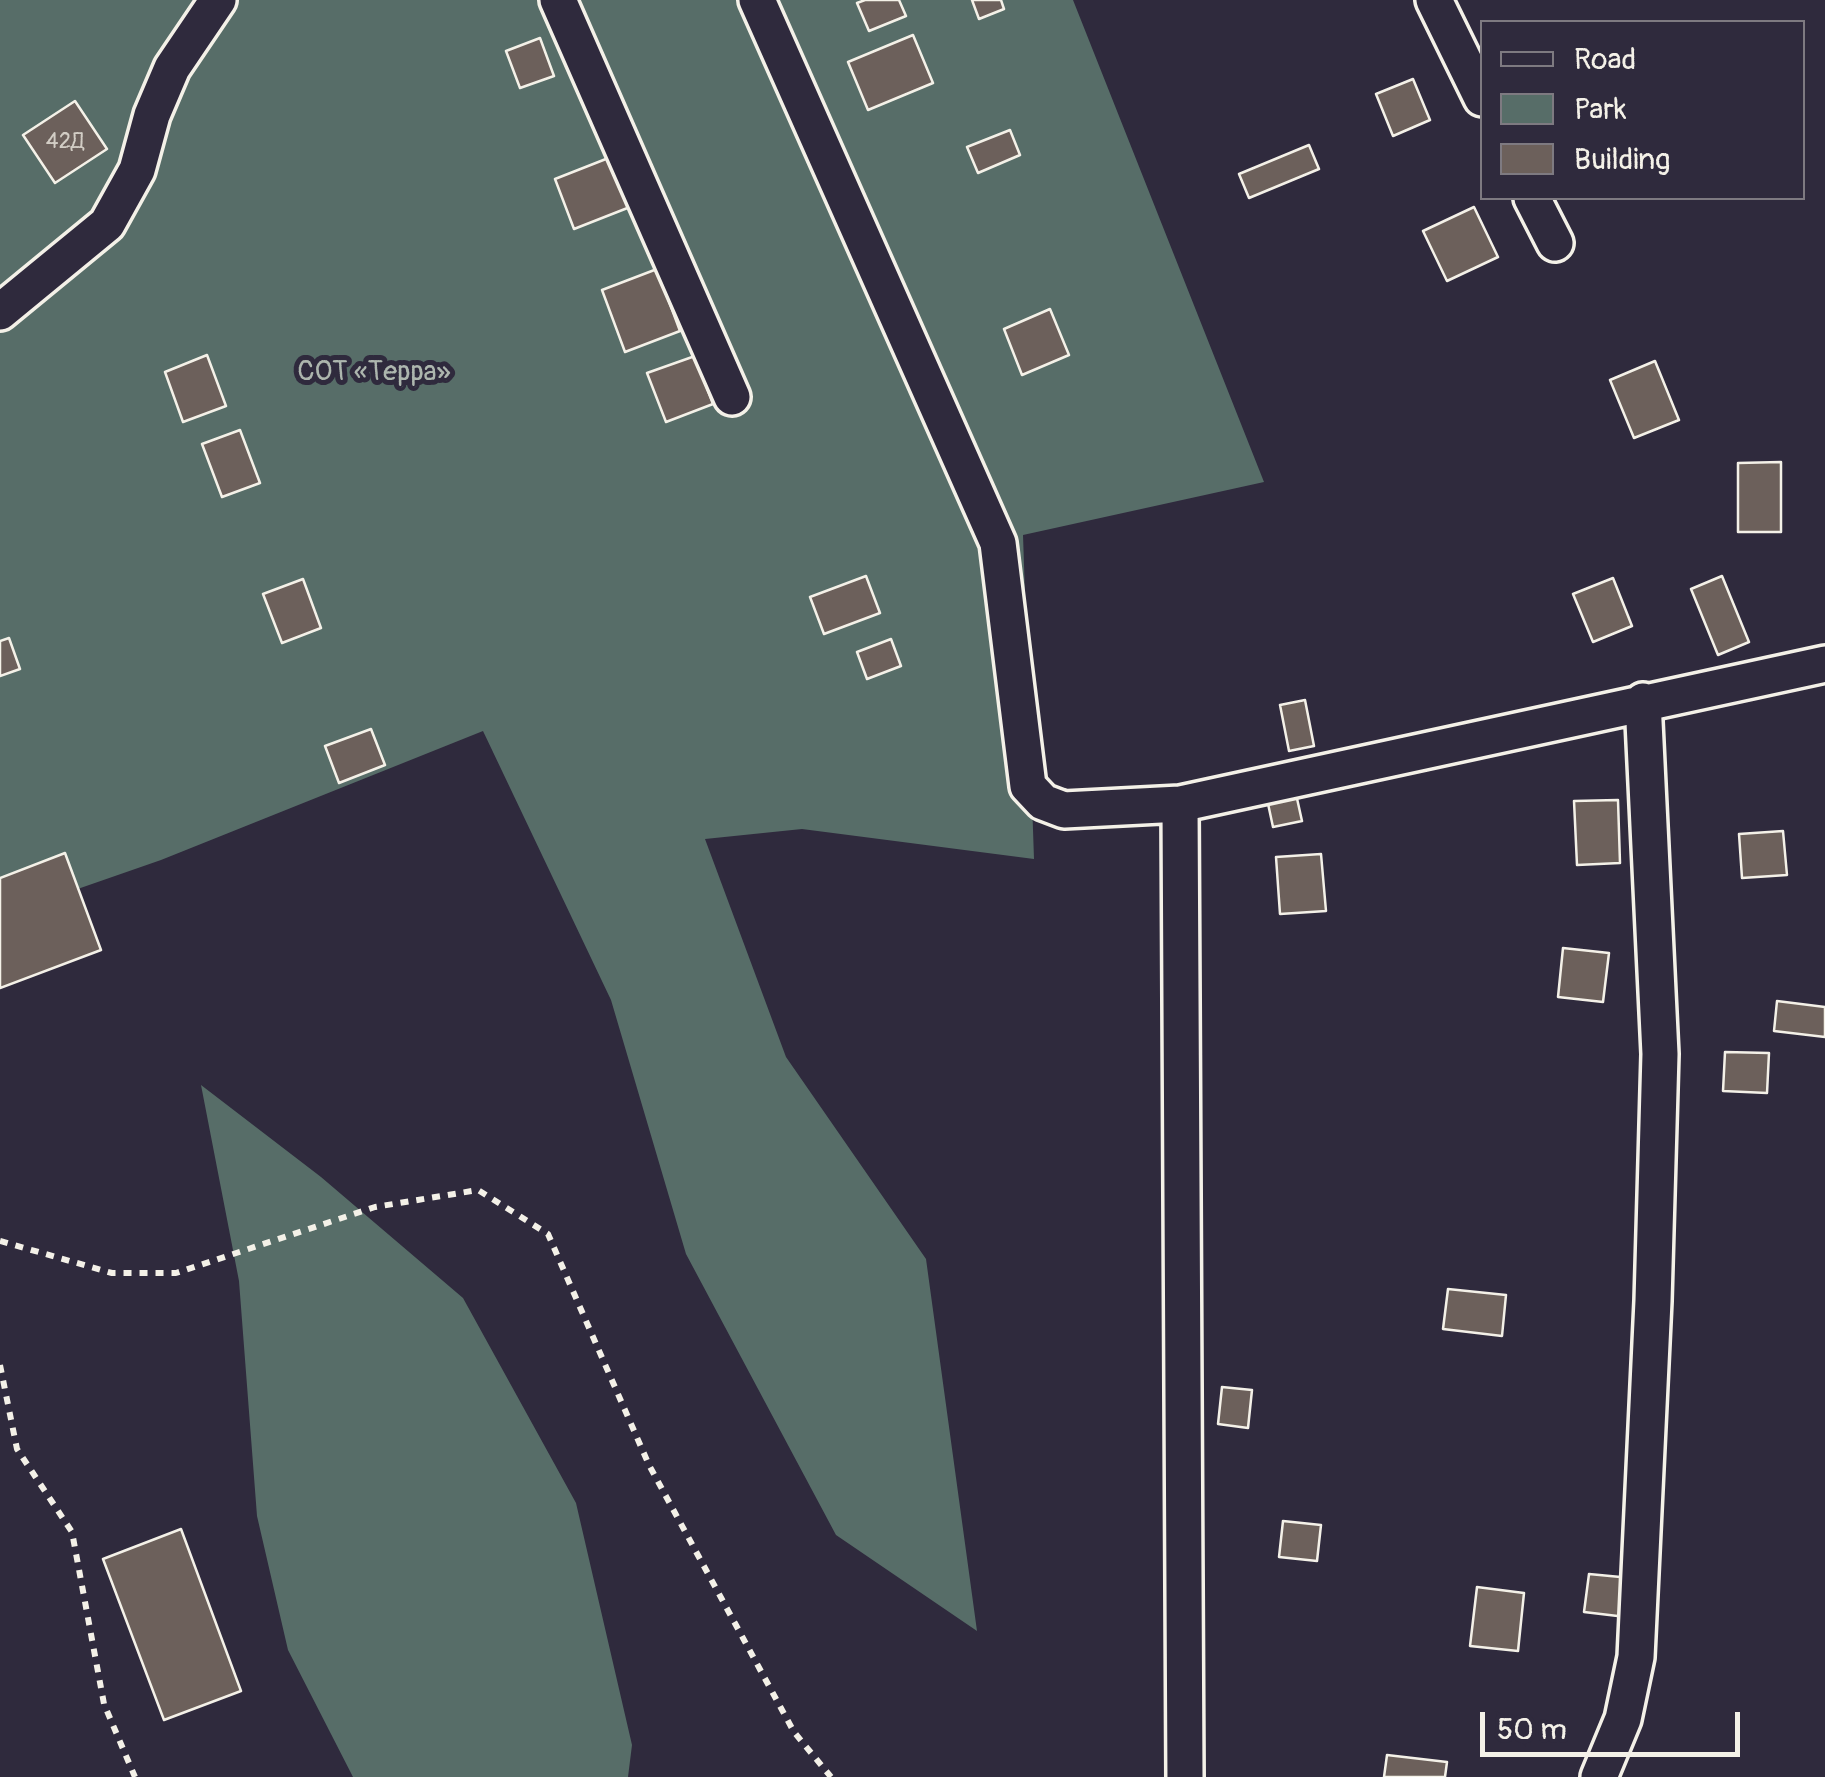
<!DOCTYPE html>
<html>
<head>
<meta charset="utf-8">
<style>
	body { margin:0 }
	#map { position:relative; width:1825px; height:1777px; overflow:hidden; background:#2f2a3d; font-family:Pangolin,sans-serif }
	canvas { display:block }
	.legend { position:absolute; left:1480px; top:20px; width:325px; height:180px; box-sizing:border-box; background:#2f2a3d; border:2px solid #7e7a81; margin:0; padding:12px 18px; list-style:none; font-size:30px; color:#f4f1e8 }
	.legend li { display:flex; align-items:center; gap:20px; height:50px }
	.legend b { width:50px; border:2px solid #7e7a81 }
	.scale { position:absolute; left:1480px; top:1712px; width:260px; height:45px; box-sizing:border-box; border:5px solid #f4f1e8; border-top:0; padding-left:12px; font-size:30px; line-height:35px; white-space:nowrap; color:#f4f1e8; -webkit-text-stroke:8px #2f2a3d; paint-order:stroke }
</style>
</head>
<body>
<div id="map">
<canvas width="1825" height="1777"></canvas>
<ul class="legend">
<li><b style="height:12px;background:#2f2a3d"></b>Road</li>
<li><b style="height:28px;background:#576d68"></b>Park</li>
<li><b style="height:28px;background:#6c605b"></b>Building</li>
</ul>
<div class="scale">50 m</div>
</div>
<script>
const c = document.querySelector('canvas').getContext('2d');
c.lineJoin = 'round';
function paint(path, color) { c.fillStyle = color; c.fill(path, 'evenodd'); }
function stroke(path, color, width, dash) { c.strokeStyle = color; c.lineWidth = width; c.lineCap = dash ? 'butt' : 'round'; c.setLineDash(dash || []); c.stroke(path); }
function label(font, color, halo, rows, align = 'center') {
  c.font = font + ' Pangolin,sans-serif'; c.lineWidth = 10; c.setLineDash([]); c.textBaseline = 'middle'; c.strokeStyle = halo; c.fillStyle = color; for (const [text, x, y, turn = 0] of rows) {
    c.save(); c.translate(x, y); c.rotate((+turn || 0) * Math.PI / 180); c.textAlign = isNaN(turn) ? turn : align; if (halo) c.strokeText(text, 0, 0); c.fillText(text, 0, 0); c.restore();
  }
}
paint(new Path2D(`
	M0 0H1073L1264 482 1023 535 1034 859 802 829 705 839 786 1057 926 1259 977 1631 836 1535 686 1254 611 1000 483 731 161 860 0 916Z
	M201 1085 321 1177 463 1298 576 1503 632 1745 628 1777H353L288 1650 257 1516 239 1281Z`), '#576d68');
const building = new Path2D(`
	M865 0H899L906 16 869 31 857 3Z
	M972 0H1001L1004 9 979 19Z
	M913 35 933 83 868 110 848 62Z
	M540 38 554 76 520 88 506 51Z
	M1413 79 1430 120 1393 136 1376 94Z
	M75 101 107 149 55 183 23 135Z
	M1010 130 1020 155 978 173 967 147Z
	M1309 145 1319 169 1249 198 1239 174Z
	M611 157 630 207 574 229 555 179Z
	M1474 207 1498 257 1447 281 1423 231Z
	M657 269 680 331 625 352 602 290Z
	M1050 309 1069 355 1022 375 1004 329Z
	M207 355 226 406 183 422 165 372Z
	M695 356 713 404 666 422 647 373Z
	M1655 361 1679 420 1634 438 1610 380Z
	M240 430 260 483 222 497 202 444Z
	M1781 462V532H1738V463Z
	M866 576 880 613 824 634 810 597Z
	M1722 576 1749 642 1718 655 1691 589Z
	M1613 578 1632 626 1593 642 1573 594Z
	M303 579 321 628 282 643 263 594Z
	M9 638 20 669 0 676V641Z
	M891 639 901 666 867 679 857 652Z
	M1305 700 1314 746 1289 751 1280 705Z
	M371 729 385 765 339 783 325 746Z
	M1296 794 1302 821 1273 827 1267 799Z
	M1618 800 1620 863 1577 865 1574 801Z
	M1783 831 1787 875 1742 878 1739 834Z
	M65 853 101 950 0 988V878Z
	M1321 854 1326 911 1280 914 1276 857Z
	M1563 948 1609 953 1603 1002 1558 997Z
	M1777 1001 1825 1007V1037L1774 1031Z
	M1725 1052 1769 1053 1767 1093 1723 1091Z
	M1448 1289 1506 1295 1502 1336 1443 1329Z
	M1222 1387 1252 1390 1248 1428 1218 1424Z
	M1283 1521 1321 1525 1317 1561 1279 1557Z
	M181 1529 241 1691 164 1720 103 1559Z
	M1589 1574 1631 1578 1626 1617 1584 1612Z
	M1477 1587 1524 1593 1518 1651 1470 1646Z
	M1387 1755 1447 1762 1445 1777H1384Z`);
paint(building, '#6c605b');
stroke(building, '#f4f1e8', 2.5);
const street = new Path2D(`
	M558 0 732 397
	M757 0 998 543 1028 786 1043 802 1064 810 1180 804 1825 664
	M1434 0 1482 98
	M1532 198 1555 243
	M0 312 107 224 137 170 152 115 172 68 218 0
	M1180 804 1185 1777
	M1599 1777 1623 1719 1636 1657 1653 1301 1660 1054 1643 701`);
stroke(street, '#f4f1e8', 42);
stroke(new Path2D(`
	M0 1241 112 1273H176L375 1207 478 1190 548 1234 649 1465 794 1732 831 1777
	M0 1365 17 1449 72 1532 104 1704 135 1777`), '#f4f1e8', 6, [8, 8]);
stroke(street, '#2f2a3d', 35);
label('22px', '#d2cdc5', null, [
	["42Д",65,142]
]);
label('28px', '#adb6ae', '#2f2a3d', [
	["СОТ «Терра»",374,373]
]);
</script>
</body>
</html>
